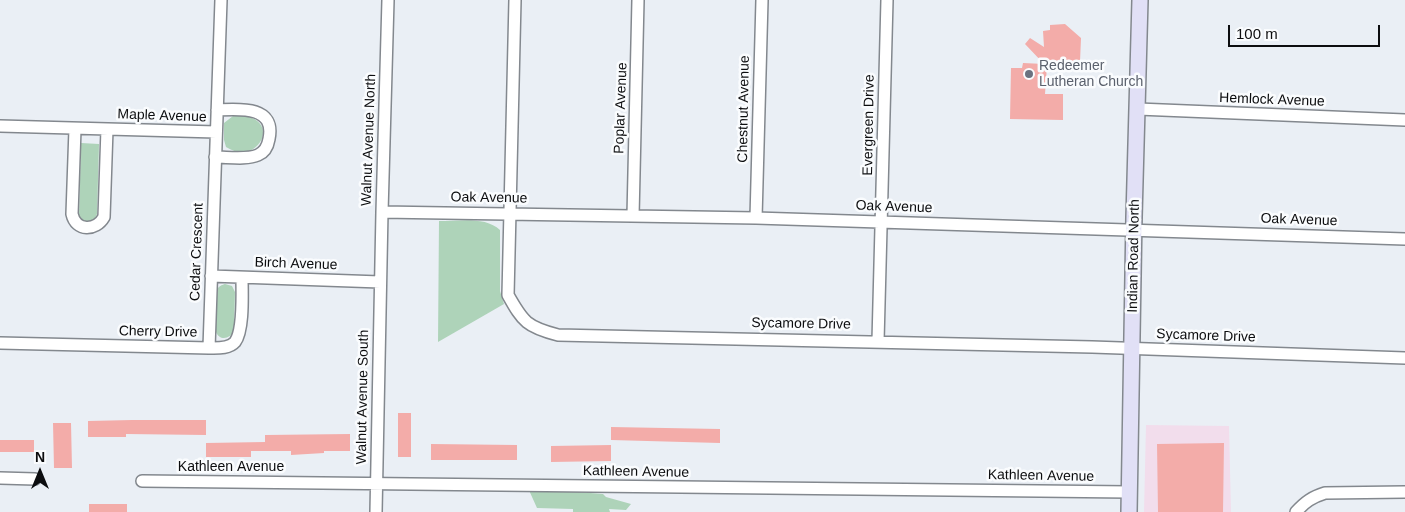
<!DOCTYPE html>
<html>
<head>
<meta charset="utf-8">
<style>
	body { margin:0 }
	#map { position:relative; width:1405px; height:512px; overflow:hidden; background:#eaeff5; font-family:Helvetica,sans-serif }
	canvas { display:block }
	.north { position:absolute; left:15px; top:447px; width:50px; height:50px; -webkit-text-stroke:4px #fafcfe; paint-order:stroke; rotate:0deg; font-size:14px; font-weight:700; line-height:20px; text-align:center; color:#0c0d0f }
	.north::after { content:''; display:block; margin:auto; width:18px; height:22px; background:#0c0d0f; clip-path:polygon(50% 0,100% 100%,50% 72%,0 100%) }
	.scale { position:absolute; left:1228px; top:25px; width:152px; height:22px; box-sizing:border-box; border:2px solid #0c0d0f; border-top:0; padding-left:6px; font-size:15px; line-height:18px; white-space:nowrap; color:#0c0d0f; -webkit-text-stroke:4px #fafcfe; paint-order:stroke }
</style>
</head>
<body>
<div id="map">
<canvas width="1405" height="512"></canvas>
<div class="north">N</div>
<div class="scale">100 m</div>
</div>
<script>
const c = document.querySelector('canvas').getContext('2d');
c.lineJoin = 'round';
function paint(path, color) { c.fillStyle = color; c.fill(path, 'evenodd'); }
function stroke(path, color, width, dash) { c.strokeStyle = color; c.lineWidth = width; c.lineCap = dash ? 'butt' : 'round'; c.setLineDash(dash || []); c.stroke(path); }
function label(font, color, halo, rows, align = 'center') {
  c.font = font + ' Helvetica,sans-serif'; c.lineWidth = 5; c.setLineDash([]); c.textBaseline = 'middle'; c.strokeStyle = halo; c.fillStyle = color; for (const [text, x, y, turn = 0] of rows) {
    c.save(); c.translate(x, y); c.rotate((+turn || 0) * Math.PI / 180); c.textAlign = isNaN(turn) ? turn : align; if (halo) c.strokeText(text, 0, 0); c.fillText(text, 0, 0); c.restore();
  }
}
paint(new Path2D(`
	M1146 425 1229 426 1231 512H1144Z`), '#f2ddec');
paint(new Path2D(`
	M233 116C285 112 261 169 226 147L224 140V123Z
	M81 143 99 144V145L97 214C93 225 84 223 79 216Z
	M439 221C458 221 486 216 500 230V291L504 304 438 342Z
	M225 284 232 286 235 292 234 331C231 338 220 342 216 332 214 327 216 292 218 288 221 285 222 285 225 284Z
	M528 488 603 494 606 497 631 504 626 510 609 509 610 512H573V509L537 508Z`), '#aed3b9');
paint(new Path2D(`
	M1065 24 1081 38 1080 62 1054 63 1048 68 1047 66 1045 94H1063V120L1010 119 1011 68H1022L1023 63 1044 64 1025 44 1030 38 1044 47 1043 31 1050 30V25Z
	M398 413H411V457H398Z
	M132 420H206V435L126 434V437H88V421Z
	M53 423H71L72 468H54Z
	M611 427 720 429V443L611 440Z
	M350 434V451H324V453L291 455V451H251V457H206V443L265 442V435Z
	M0 440H34V452H0Z
	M1224 443 1223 512H1158L1157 444Z
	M431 444 517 445V460H431Z
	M611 445V461L551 462V446Z
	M89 504H127V512H89Z`), '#f3aca9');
const street = new Path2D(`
	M515 0 508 295C523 322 527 327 558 335L1092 347 1405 358
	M1138 109 1405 120
	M0 126 216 132
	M75 129 72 214C76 232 96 231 104 217L107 129
	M215 157C228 157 247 160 258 155 265 152 268 145 269 139 276 105 238 109 217 110
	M382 212 756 218 1405 239
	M633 216 638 0
	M756 218 762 0
	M211 276 380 282
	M878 341 887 0
	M0 343 209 348C217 348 229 349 235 342 244 330 242 293 242 278
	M209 348 221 0
	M0 478 35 479
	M142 481 1129 492
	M376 512 382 212 388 0
	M1296 512C1305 502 1312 497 1325 493L1405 492`);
const secondary = new Path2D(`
	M1129 512 1134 217 1140 0`);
stroke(street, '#83888e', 14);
stroke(secondary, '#83888e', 18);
stroke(street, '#fff', 11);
stroke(secondary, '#e1e0f6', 15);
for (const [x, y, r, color] of [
	[1029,74,5,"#6b7280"]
]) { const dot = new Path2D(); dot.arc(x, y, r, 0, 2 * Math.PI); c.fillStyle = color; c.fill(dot); stroke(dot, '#fafcfe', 2); }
label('14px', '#5b616d', '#fafcfe', [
	["Redeemer",1039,66],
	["Lutheran Church",1039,82]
], 'left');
label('14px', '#0c0d0f', '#fafcfe', [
	["Hemlock Avenue",1272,100,2],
	["Poplar Avenue",621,108,-88],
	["Chestnut Avenue",744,109,-89],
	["Maple Avenue",162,116,2],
	["Evergreen Drive",869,125,-89],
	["Walnut Avenue North",369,140,-88],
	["Oak Avenue",489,198,1],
	["Oak Avenue",894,207,2],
	["Oak Avenue",1299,220,2],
	["Cedar Crescent",197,252,-88],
	["Indian Road North",1134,256,-89],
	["Birch Avenue",296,264,2],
	["Sycamore Drive",801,324,1],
	["Cherry Drive",158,332,1],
	["Sycamore Drive",1206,336,2],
	["Walnut Avenue South",363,397,-89],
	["Kathleen Avenue",231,467],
	["Kathleen Avenue",636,472,1],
	["Kathleen Avenue",1041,476,1]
]);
</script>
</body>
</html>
